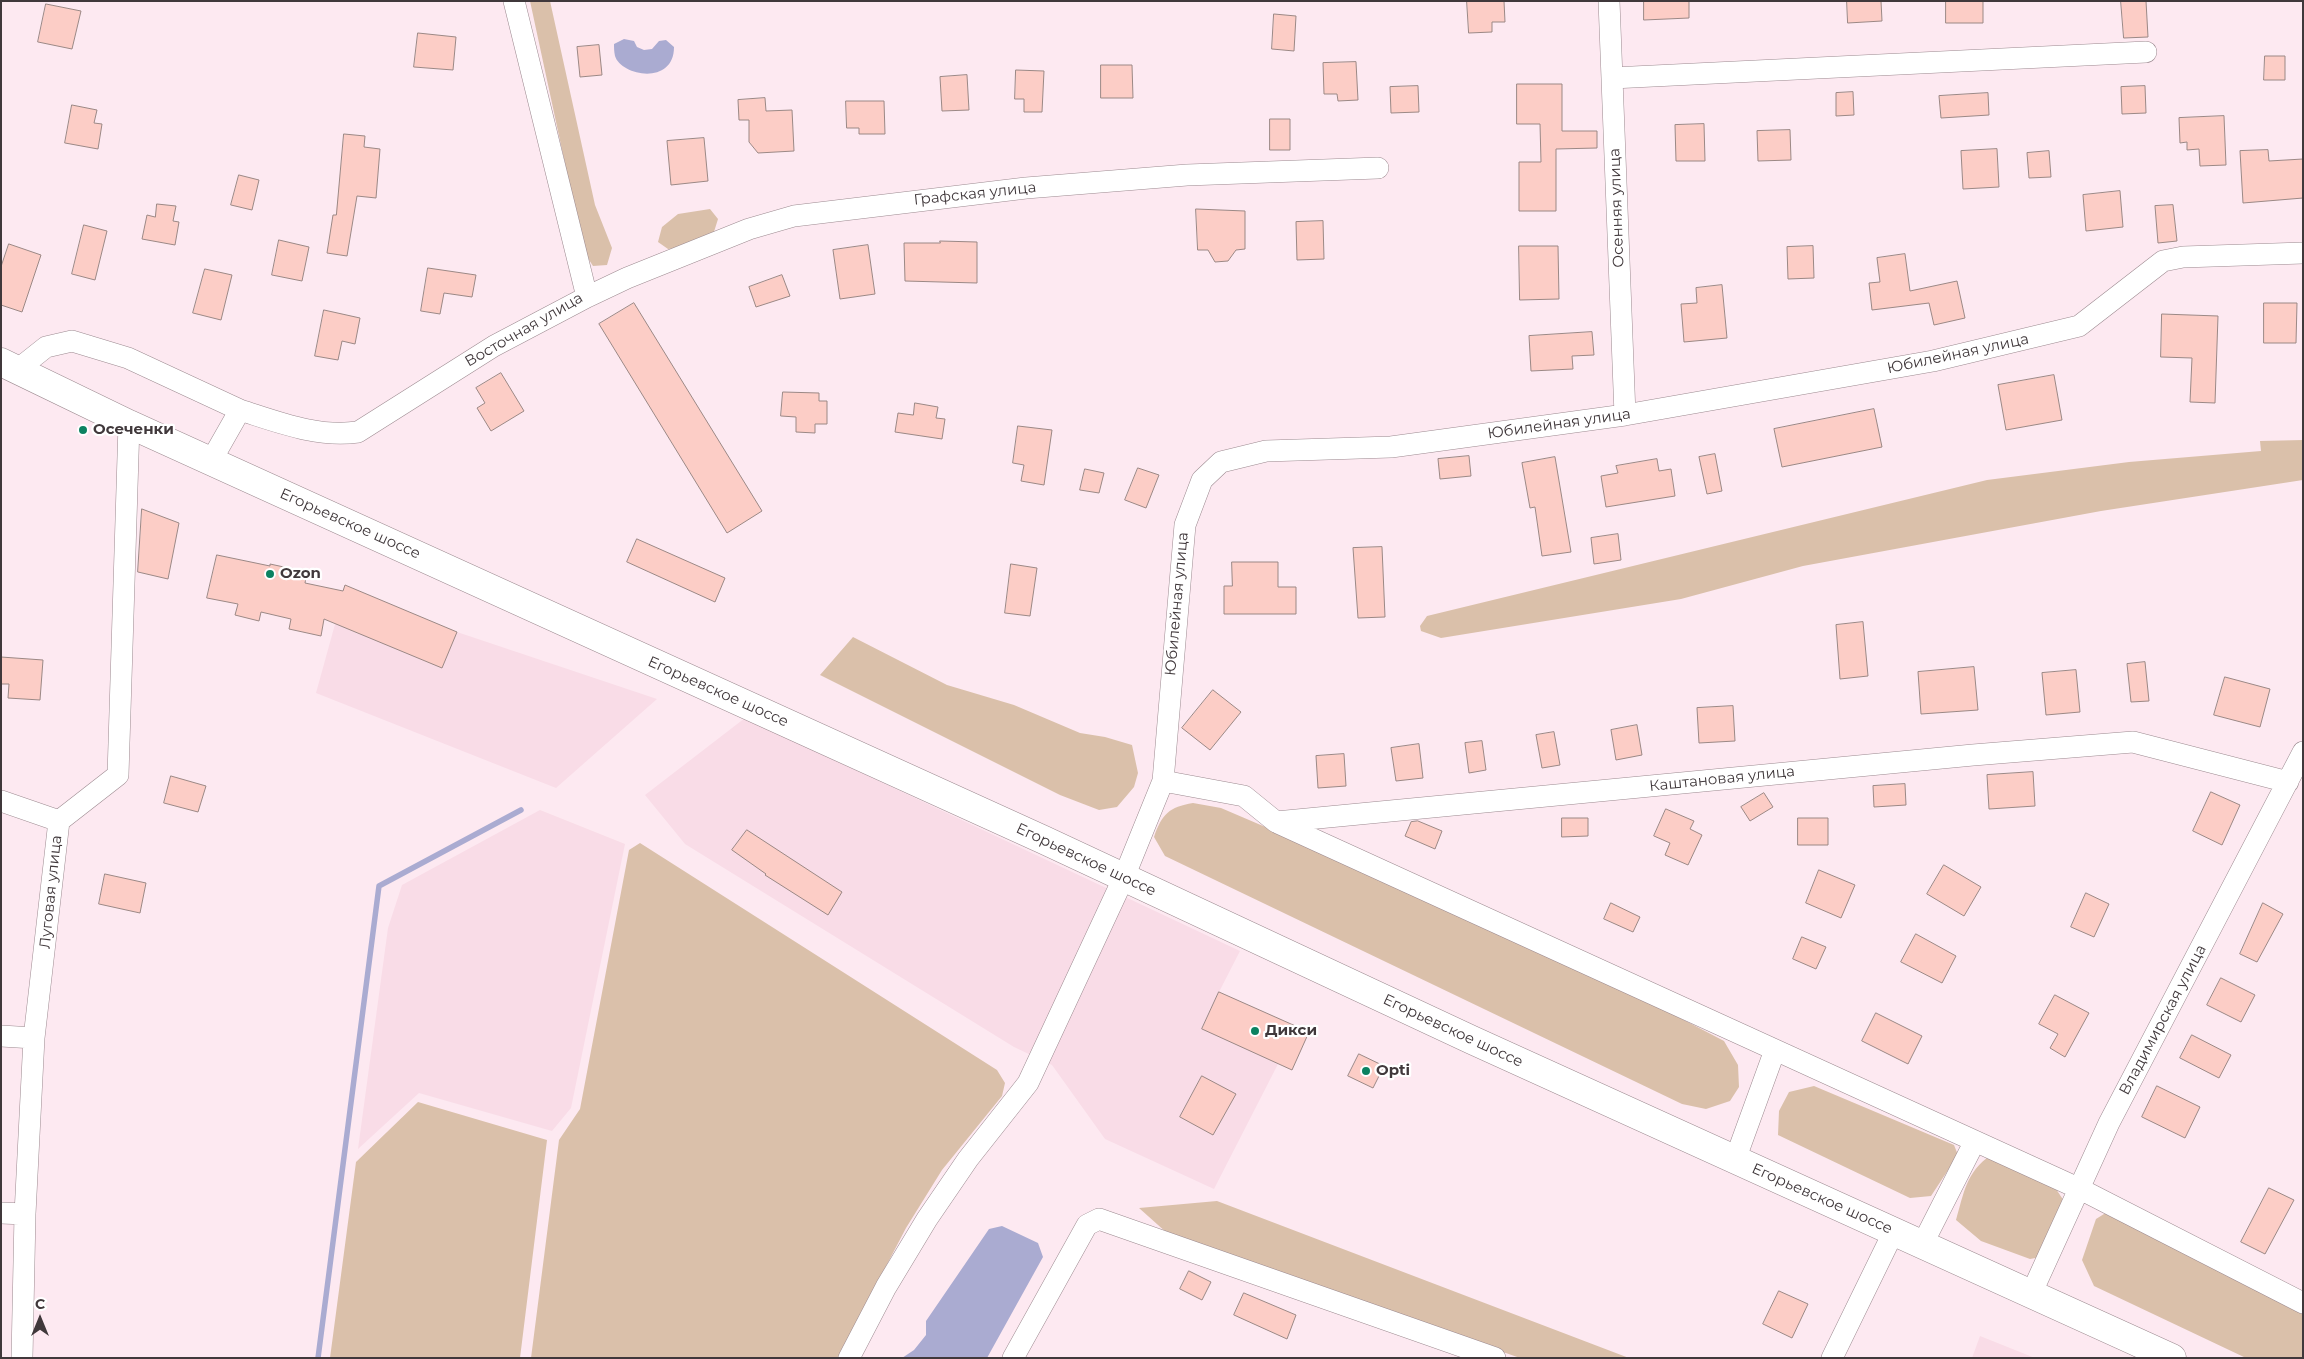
<!DOCTYPE html>
<html>
<head>
<meta charset="utf-8">
<style>
	body { margin:0 }
	#map { position:relative; width:2304px; height:1359px; overflow:hidden; background:#fde9f1; font-family:Montserrat,sans-serif }
	canvas { display:block }
	.frame { position:absolute; inset:0; border:2px solid #40383b; pointer-events:none }
	.north { position:absolute; left:15px; top:1294px; width:50px; height:50px; -webkit-text-stroke:4px #fff; paint-order:stroke; rotate:0deg; font-size:14px; font-weight:700; line-height:20px; text-align:center; color:#40383b }
	.north::after { content:''; display:block; margin:auto; width:18px; height:22px; background:#40383b; clip-path:polygon(50% 0,100% 100%,50% 72%,0 100%) }
</style>
</head>
<body>
<div id="map">
<canvas width="2304" height="1359"></canvas>
<div class="frame"></div>
<div class="north">С</div>
</div>
<script>
const c = document.querySelector('canvas').getContext('2d');
c.lineJoin = 'round';
function paint(path, color) { c.fillStyle = color; c.fill(path, 'evenodd'); }
function stroke(path, color, width, dash) { c.strokeStyle = color; c.lineWidth = width; c.lineCap = dash ? 'butt' : 'round'; c.setLineDash(dash || []); c.stroke(path); }
function label(font, color, halo, rows, align = 'center') {
  c.font = font + ' Montserrat,sans-serif'; c.lineWidth = 4.5; c.setLineDash([]); c.textBaseline = 'middle'; c.strokeStyle = halo; c.fillStyle = color; for (const [text, x, y, turn = 0] of rows) {
    c.save(); c.translate(x, y); c.rotate((+turn || 0) * Math.PI / 180); c.textAlign = isNaN(turn) ? turn : align; if (halo) c.strokeText(text, 0, 0); c.fillText(text, 0, 0); c.restore();
  }
}
paint(new Path2D(`
	M345 588 457 632 657 699 556 788 316 693Z
	M745 718 1240 951 1219 992 1309 1032 1292 1070 1278 1064 1214 1189 1105 1139 1052 1065 1014 1047 685 844 645 795Z
	M540 810 625 844 571 1108 552 1131 419 1093 358 1149 388 928 402 885Z
	M1980 1336 2035 1358H1972Z`), '#f9dce7');
paint(new Path2D(`
	M530 1H550L595 205 612 248 607 265 593 266 584 252Z
	M710 209 718 219 713 235 681 248 668 249 658 242 662 227 678 214Z
	M2303 440V480L2101 511 1803 566 1681 599 1441 638 1421 631 1420 626 1427 616 1987 480 2129 462 2261 451 2260 441Z
	M853 637 947 685 1014 705 1080 733 1105 737 1132 745 1138 773 1134 787 1117 807 1099 810 1060 795 820 675Z
	M1193 803 1221 808 1541 945 1724 1041 1738 1065 1739 1087 1730 1101 1706 1109 1682 1104 1165 856 1154 837C1162 814 1169 807 1193 803Z
	M640 843 997 1070 1005 1083 1002 1096 942 1170 906 1228 838 1358H531L559 1140 580 1109 629 850Z
	M1814 1086 1954 1145 1958 1155 1931 1196 1910 1198 1778 1135 1779 1111 1789 1092Z
	M418 1102 547 1140 520 1358H330L356 1162Z
	M1991 1155 2054 1186 2066 1204 2046 1256 2030 1259 1981 1241 1956 1220C1964 1193 1966 1172 1991 1155Z
	M1217 1201 1629 1358H1520L1167 1233 1139 1208Z
	M2117 1213 2303 1309V1358H2246L2094 1286 2082 1260 2096 1219 2104 1214Z`), '#dac0aa');
paint(new Path2D(`
	M624 39 634 41 637 47 644 50 652 49 659 41 666 40 674 47C674 86 621 76 615 56 614 52 614 47 614 44Z
	M1002 1226 1038 1243 1043 1257 987 1358H902L914 1350 926 1335V1321L989 1229Z`), '#aaabd1');
stroke(new Path2D(`
	M318 1358 379 886 521 810`), '#aaabd1', 5.5);
const building = new Path2D(`
	M1467 1H1504L1505 22H1492V32L1469 33Z
	M1644 1H1689V18L1644 20Z
	M1847 1H1881L1882 21 1848 23Z
	M1946 1H1983V23H1946Z
	M2121 1H2146L2148 37 2124 38Z
	M46 4 81 11 72 49 38 42Z
	M1274 14 1296 16 1294 51 1272 49Z
	M418 33 456 37 453 70 414 67Z
	M599 45 602 75 580 77 577 47Z
	M2265 56H2285V80H2264Z
	M1356 62 1358 100 1338 101 1337 94H1324L1323 63Z
	M1101 65H1132L1133 98H1101Z
	M1016 70 1044 71 1042 112H1024V99H1015Z
	M967 75 969 110 942 111 940 77Z
	M1517 84H1562V131H1597V148L1556 149V211H1519V162H1541L1540 124H1517Z
	M1418 86 1419 112 1391 113 1390 87Z
	M2145 86 2146 113 2122 114 2121 87Z
	M1853 92 1854 115 1836 116V93Z
	M1988 93 1989 115 1941 118 1939 96Z
	M765 98 766 111 792 110 794 151 758 153 749 142V120H739L738 100Z
	M846 101H884L885 134H859V128H847Z
	M72 105 97 110 94 123 102 124 98 149 65 143Z
	M2224 116 2226 165 2200 166 2199 149 2187 150V142L2180 143 2179 118Z
	M1270 119H1290V150H1270Z
	M1704 124 1705 161H1676L1675 125Z
	M1790 130 1791 160 1758 161 1757 131Z
	M344 134 365 136 364 147 380 149 376 198 357 196 347 256 327 253 333 215H336Z
	M704 138 708 181 671 185 667 141Z
	M1997 149 1999 187 1963 189 1961 151Z
	M2268 150 2269 161 2303 159V198L2243 203 2240 151Z
	M2049 151 2051 177 2029 178 2027 153Z
	M239 175 259 180 252 210 231 205Z
	M2120 191 2123 227 2086 231 2083 195Z
	M157 204 176 206 173 221 179 222 175 245 142 239 147 215 155 217Z
	M2173 205 2177 241 2158 243 2155 206Z
	M1196 209 1245 211V249L1236 250 1228 261 1215 262 1208 250H1198Z
	M1323 221 1324 259 1297 260 1296 222Z
	M84 225 107 231 95 280 72 274Z
	M279 240 309 247 302 281 272 275Z
	M940 241 977 242V283L905 281 904 243H940Z
	M9 244 41 255 22 312 1 305V267Z
	M868 245 875 294 840 299 833 250Z
	M1519 246H1558L1559 299 1520 300Z
	M1813 246 1814 278 1788 279 1787 247Z
	M1905 254 1910 291 1957 281 1965 318 1934 325 1929 303 1872 310 1869 283 1880 282 1877 258Z
	M428 268 476 275 472 297 444 293 440 314 421 311Z
	M205 269 232 275 221 320 193 313Z
	M782 275 790 296 756 307 749 287Z
	M1722 285 1727 338 1684 342 1681 304 1697 303 1696 288Z
	M634 303 762 511 727 533 599 324Z
	M2264 303H2297L2296 343H2264Z
	M324 310 360 318 355 344 342 341 338 360 315 356Z
	M2162 314 2218 316 2215 403 2190 402 2192 358 2161 357Z
	M1592 332 1594 355 1572 356 1573 369 1531 371 1529 336Z
	M501 373 524 411 491 431 477 408 485 403 476 388Z
	M2054 375 2062 420 2006 430 1998 385Z
	M783 392 819 393V401H827V424H815V433L796 432V417L781 416Z
	M915 403 938 407 936 418 945 419 942 439 895 432 898 413 913 415Z
	M1874 409 1882 447 1782 467 1774 429Z
	M1018 426 1052 430 1044 485 1021 481 1024 465 1013 463Z
	M1715 454 1722 491 1707 494 1699 457Z
	M1469 456 1471 476 1440 479 1438 459Z
	M1555 457 1571 552 1542 556 1535 507 1530 508 1522 463Z
	M1657 459 1659 471 1671 469 1675 496 1606 507 1601 476 1618 473 1616 466Z
	M1138 468 1159 475 1146 508 1125 500Z
	M1085 469 1104 473 1099 493 1080 490Z
	M142 509 179 523 168 579 138 572Z
	M1618 534 1621 560 1594 564 1591 538Z
	M637 539 725 578 715 602 627 562Z
	M1382 547 1385 617 1358 618 1353 548Z
	M217 555 270 566V564L307 572 305 583 343 591 345 585 457 632 442 668 324 619 321 636 289 629 291 619 261 612 259 621 235 615 238 604 207 598Z
	M1232 562H1278V587H1296V614H1224V586H1232Z
	M1011 564 1037 568 1030 616 1005 613Z
	M1863 622 1868 676 1840 679 1836 625Z
	M1 657 43 660 40 700 8 698 9 684H1Z
	M2145 662 2149 701 2131 702 2127 664Z
	M1974 667 1978 710 1921 714 1918 672Z
	M2076 670 2080 712 2046 715 2042 673Z
	M2225 677 2270 689 2260 727 2214 715Z
	M1213 690 1241 712 1210 750 1182 728Z
	M1733 706 1735 741 1699 743 1697 708Z
	M1637 725 1642 755 1616 760 1611 730Z
	M1554 732 1560 765 1542 768 1536 735Z
	M1482 741 1486 770 1469 773 1465 743Z
	M1419 744 1423 778 1396 781 1391 748Z
	M1344 754 1346 786 1318 788 1316 756Z
	M2033 772 2035 806 1989 809 1987 775Z
	M171 776 206 786 198 812 164 803Z
	M1905 784 1906 805 1874 807 1873 786Z
	M2211 792 2240 805 2222 845 2193 831Z
	M1764 793 1773 807 1750 821 1741 807Z
	M1666 809 1694 821 1690 829 1702 835 1688 865 1665 855 1670 843 1654 836Z
	M1562 818H1588V836L1562 837Z
	M1798 818H1828V845H1798Z
	M1418 821 1442 831 1435 849 1405 836 1411 822Z
	M747 830 842 892 828 915 765 875 766 874 732 850Z
	M1944 865 1981 887 1964 916 1927 894Z
	M1819 870 1855 885 1841 918 1806 903Z
	M105 874 146 883 140 913 99 904Z
	M2086 893 2109 904 2094 937 2071 927Z
	M1611 903 1640 917 1633 932 1604 919Z
	M2263 903 2283 914 2257 962 2240 954Z
	M1916 934 1956 956 1942 983 1901 962Z
	M1802 937 1826 947 1816 969 1793 959Z
	M2221 978 2255 995 2241 1022 2207 1005Z
	M1219 992 1309 1032 1292 1070 1202 1029Z
	M2055 995 2089 1013 2065 1057 2050 1048 2058 1034 2039 1024Z
	M1876 1013 1922 1036 1908 1064 1862 1041Z
	M2192 1035 2231 1055 2219 1078 2180 1058Z
	M1359 1054 1384 1066 1373 1088 1348 1076Z
	M1202 1076 1236 1094 1213 1135 1180 1117Z
	M2157 1086 2200 1107 2185 1138 2142 1117Z
	M2269 1188 2294 1200 2265 1254 2241 1242Z
	M1189 1271 1211 1282 1202 1300 1180 1289Z
	M1779 1291 1808 1304 1792 1338 1763 1324Z
	M1244 1293 1296 1315 1287 1339 1234 1315Z`);
paint(building, '#fccdc6');
stroke(building, '#9b8885', 1);
const minor = new Path2D(`
	M514 1 587 297
	M1609 1 1625 415
	M1612 78 2146 52
	M17 370 46 347 72 341 128 358 240 410
	M211 461 240 410C278 422 318 438 358 432L494 346 587 297 627 278 749 229 794 216 1026 188 1187 175 1378 168
	M1163 781 1244 796 1276 822 1973 755 2133 742 2288 782
	M1 801 59 821
	M1278 823 2080 1189 2303 1303
	M1 1036 34 1038
	M1735 1160 1775 1050
	M1 1213 25 1214
	M1923 1243 1975 1141
	M2032 1292 2109 1123 2303 752
	M22 1358 25 1214 34 1038 59 821 118 775 129 424
	M849 1358 886 1287 927 1219 968 1159 1028 1083 1124 877 1163 781 1185 525 1202 480 1221 462 1266 451 1391 447 1625 415 1933 361 2079 326 2163 261 2183 257 2303 253
	M1013 1358 1087 1225 1099 1219 1495 1358
	M1832 1358 1894 1231`);
const primary = new Path2D(`
	M1 362 129 424 1044 840 1472 1040 2172 1358`);
stroke(minor, '#9c8a90', 22);
stroke(primary, '#9c8a90', 29);
stroke(minor, '#fff', 21);
stroke(primary, '#fff', 28);
for (const [x, y, r, color] of [
	[83,430,5,"#0c8261"],
	[270,574,5,"#0c8261"],
	[1255,1031,5,"#0c8261"],
	[1366,1071,5,"#0c8261"]
]) { const dot = new Path2D(); dot.arc(x, y, r, 0, 2 * Math.PI); c.fillStyle = color; c.fill(dot); stroke(dot, '#fff', 2); }
label('15px', '#40383b', '#fff', [
	["Графская улица",975,194,-6],
	["Осенняя улица",1617,208,-92],
	["Восточная улица",524,330,-30],
	["Юбилейная улица",1958,354,-12],
	["Юбилейная улица",1559,424,-8],
	["Егорьевское шоссе",350,524,24],
	["Юбилейная улица",1177,604,-85],
	["Егорьевское шоссе",718,692,24],
	["Каштановая улица",1722,779,-6],
	["Егорьевское шоссе",1086,860,25],
	["Луговая улица",51,892,-84],
	["Владимирская улица",2163,1020,-62],
	["Егорьевское шоссе",1453,1031,25],
	["Егорьевское шоссе",1822,1199,24]
]);
label('bold 15px', '#40383b', '#fff', [
	["Осеченки",93,430],
	["Ozon",280,574],
	["Дикси",1265,1031],
	["Opti",1376,1071]
], 'left');
</script>
</body>
</html>
